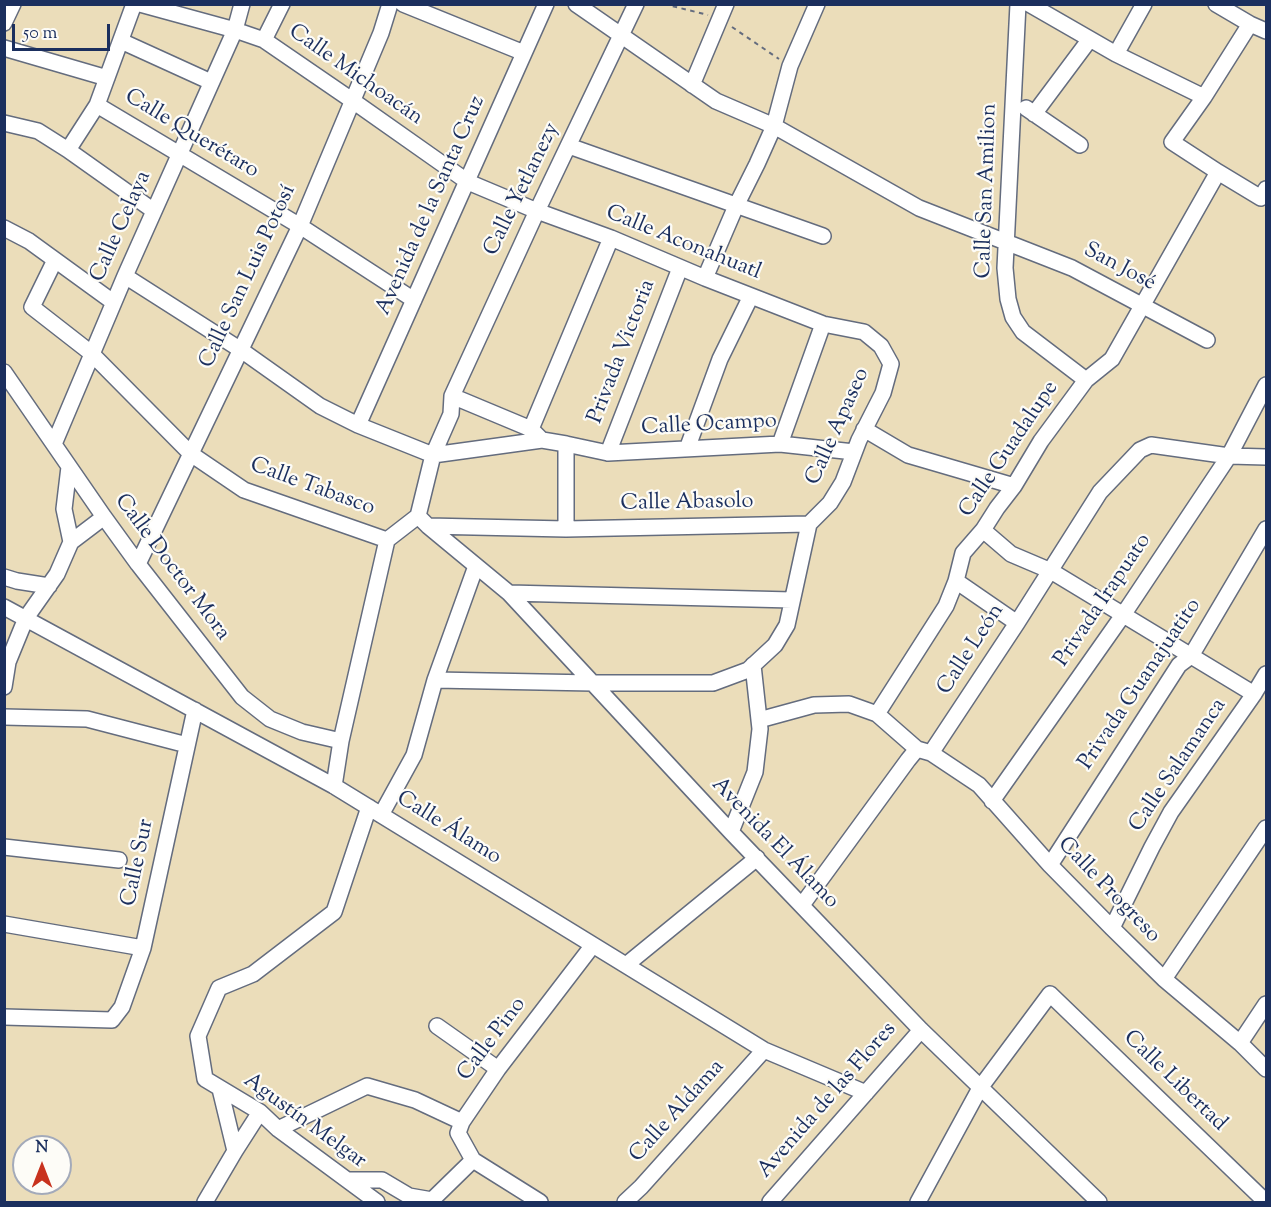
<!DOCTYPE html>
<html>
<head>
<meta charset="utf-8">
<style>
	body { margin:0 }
	#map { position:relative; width:1271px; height:1207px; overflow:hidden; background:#ebddba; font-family:"Sorts Mill Goudy",serif }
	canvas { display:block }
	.frame { position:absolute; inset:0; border:6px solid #1b2f5e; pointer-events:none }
	.north { position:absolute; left:12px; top:1135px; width:60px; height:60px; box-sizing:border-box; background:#fdfcf7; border:2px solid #a3aaba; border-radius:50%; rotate:0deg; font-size:16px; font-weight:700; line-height:24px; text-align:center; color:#1b2f5e }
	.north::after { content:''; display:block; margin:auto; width:21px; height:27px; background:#c8321e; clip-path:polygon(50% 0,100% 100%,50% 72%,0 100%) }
	.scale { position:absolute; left:12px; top:24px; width:98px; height:27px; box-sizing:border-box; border:3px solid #1b2f5e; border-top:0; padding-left:8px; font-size:18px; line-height:21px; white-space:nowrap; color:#1b2f5e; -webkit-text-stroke:4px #fdfcf7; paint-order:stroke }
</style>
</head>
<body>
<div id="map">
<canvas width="1271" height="1207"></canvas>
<div class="frame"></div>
<div class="north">N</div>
<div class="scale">50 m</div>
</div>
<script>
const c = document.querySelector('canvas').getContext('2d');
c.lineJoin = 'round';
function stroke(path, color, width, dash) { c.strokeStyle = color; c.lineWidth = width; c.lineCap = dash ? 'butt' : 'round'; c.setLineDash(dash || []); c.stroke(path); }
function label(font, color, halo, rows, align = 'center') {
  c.font = font + ' "Sorts Mill Goudy",serif'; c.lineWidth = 4.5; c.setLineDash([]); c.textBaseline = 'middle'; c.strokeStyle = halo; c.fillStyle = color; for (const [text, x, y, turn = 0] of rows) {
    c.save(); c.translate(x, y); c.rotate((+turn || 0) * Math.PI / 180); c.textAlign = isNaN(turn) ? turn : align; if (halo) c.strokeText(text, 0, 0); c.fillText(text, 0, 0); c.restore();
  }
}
const minor = new Path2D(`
	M140 4 235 30 264 40 353 101 468 182 537 211 611 238 705 278 823 324 864 332 881 346 891 364 883 393 859 440 843 482 830 503 809 524 787 625 775 645 748 670 713 683H593L435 680
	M403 4 524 53
	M576 4 716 101 774 126 919 208 1072 268 1207 340
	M1018 4 1005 268 1008 299 1013 317 1023 332 1086 380
	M1029 4 1116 54 1204 97 1250 24
	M1216 4 1250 24 1266 31
	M4 23 13 4
	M264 40 282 4
	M121 41 211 82
	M4 48 107 78
	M1116 54 1144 4
	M692 85 726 4
	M1204 97 1172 142 1218 172 1261 198 1266 189
	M97 105 300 226 414 300
	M1026 108 1080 145
	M1034 114 1090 39
	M4 123 38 131 68 150 154 211
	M569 146 823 236
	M68 150 97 105 134 4
	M1218 172 1112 359 1086 380 1041 441 1014 486 997 508 983 530 963 553 956 581 946 606 877 714 917 749 931 753 979 785 1050 865 1112 928 1164 979 1240 1043 1266 1069
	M4 228 29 241 113 302
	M55 260 32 307 91 353 191 454 244 490 387 540
	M125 276 241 350 320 406 358 425 433 455 542 440
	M705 278 736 206 757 164 774 126 790 66 817 4
	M4 372 104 517 138 564 242 697 270 719 302 732 341 741
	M452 396 531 429 542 440 566 444V529
	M358 425 546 4
	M531 429 611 238
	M864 429 908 455 1014 486
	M54 444 125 276 235 30 242 4
	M566 444 608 453 780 444 854 452
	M780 444 823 324
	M687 449 720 359 751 296
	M608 453 680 268
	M69 467 64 509 71 542
	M418 516 428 526 509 593 731 832 921 1030 1099 1202
	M428 526 566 529 809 524
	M983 530 1011 554 1051 571 1254 694
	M138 564 300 226 381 33 390 4
	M4 577 17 581 49 586
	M956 581 1017 623
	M509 593 792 600
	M4 607 334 786 764 1050 866 1093
	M4 687 8 662 26 618 57 574 71 542 104 517
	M4 717 87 719 187 745
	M759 720 814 705 849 704 877 714
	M931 753 1017 623 1100 492 1140 450 1151 445 1229 456 1266 457
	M334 786 341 741 387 540 418 516 433 455 451 414 452 396 537 211 636 4
	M992 801 1123 615 1229 456 1266 385
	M369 807 334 912 253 974 219 988 198 1036 205 1079 260 1112 278 1129 377 1202
	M381 815 414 755 435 680 476 566
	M731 832 755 772 760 729 753 665
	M4 847 119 860
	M1050 865 1179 665 1191 656 1266 529
	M802 905 908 760 917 749
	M4 924 143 948
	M1112 928 1152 847 1171 812 1254 694 1266 674
	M626 965 757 858
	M1164 979 1266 828
	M4 1017 112 1020 122 1007 143 948 195 710
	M437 1026 498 1069
	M1240 1043 1266 1004
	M220 1089 235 1151
	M278 1129 367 1086 415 1100 462 1122
	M347 1180H382L409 1196 432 1200 473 1160
	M205 1202 235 1151 260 1112
	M540 1202 473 1160 458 1133 462 1122 498 1069 593 945
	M625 1202 641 1187 764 1050
	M770 1202 921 1030
	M918 1202 980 1088 1050 994 1266 1202`);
stroke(minor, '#646c7e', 18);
stroke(new Path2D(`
	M664 4 708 15
	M732 27 779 59`), '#646c7e', 2, [4.5, 4.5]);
stroke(minor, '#fff', 15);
label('22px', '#1b2f5e', '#fdfcf7', [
	["Calle Michoacán",355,76,35],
	["Calle Querétaro",191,135,31],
	["Calle Yetlanezy",523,190,-64],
	["Calle San Amilion",988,191,-88],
	["Avenida de la Santa Cruz",432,206,-66],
	["Calle Celaya",122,227,-66],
	["Calle Aconahuatl",683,244,22],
	["San José",1119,268,28],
	["Calle San Luis Potosí",249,277,-65],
	["Privada Victoria",623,352,-69],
	["Calle Ocampo",709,426,-3],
	["Calle Apaseo",839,427,-66],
	["Calle Guadalupe",1010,450,-56],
	["Calle Tabasco",312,488,20],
	["Calle Abasolo",687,504,-1],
	["Calle Doctor Mora",171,568,53],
	["Privada Irapuato",1104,601,-56],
	["Calle León",972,650,-57],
	["Privada Guanajuatito",1141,685,-56],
	["Calle Salamanca",1179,766,-56],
	["Calle Álamo",448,829,32],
	["Avenida El Álamo",774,844,46],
	["Calle Sur",139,863,-78],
	["Calle Progreso",1108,891,46],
	["Calle Pino",493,1040,-53],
	["Calle Libertad",1174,1082,44],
	["Avenida de las Flores",828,1101,-49],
	["Calle Aldama",678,1112,-48],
	["Agustín Melgar",304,1122,36]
]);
</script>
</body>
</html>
